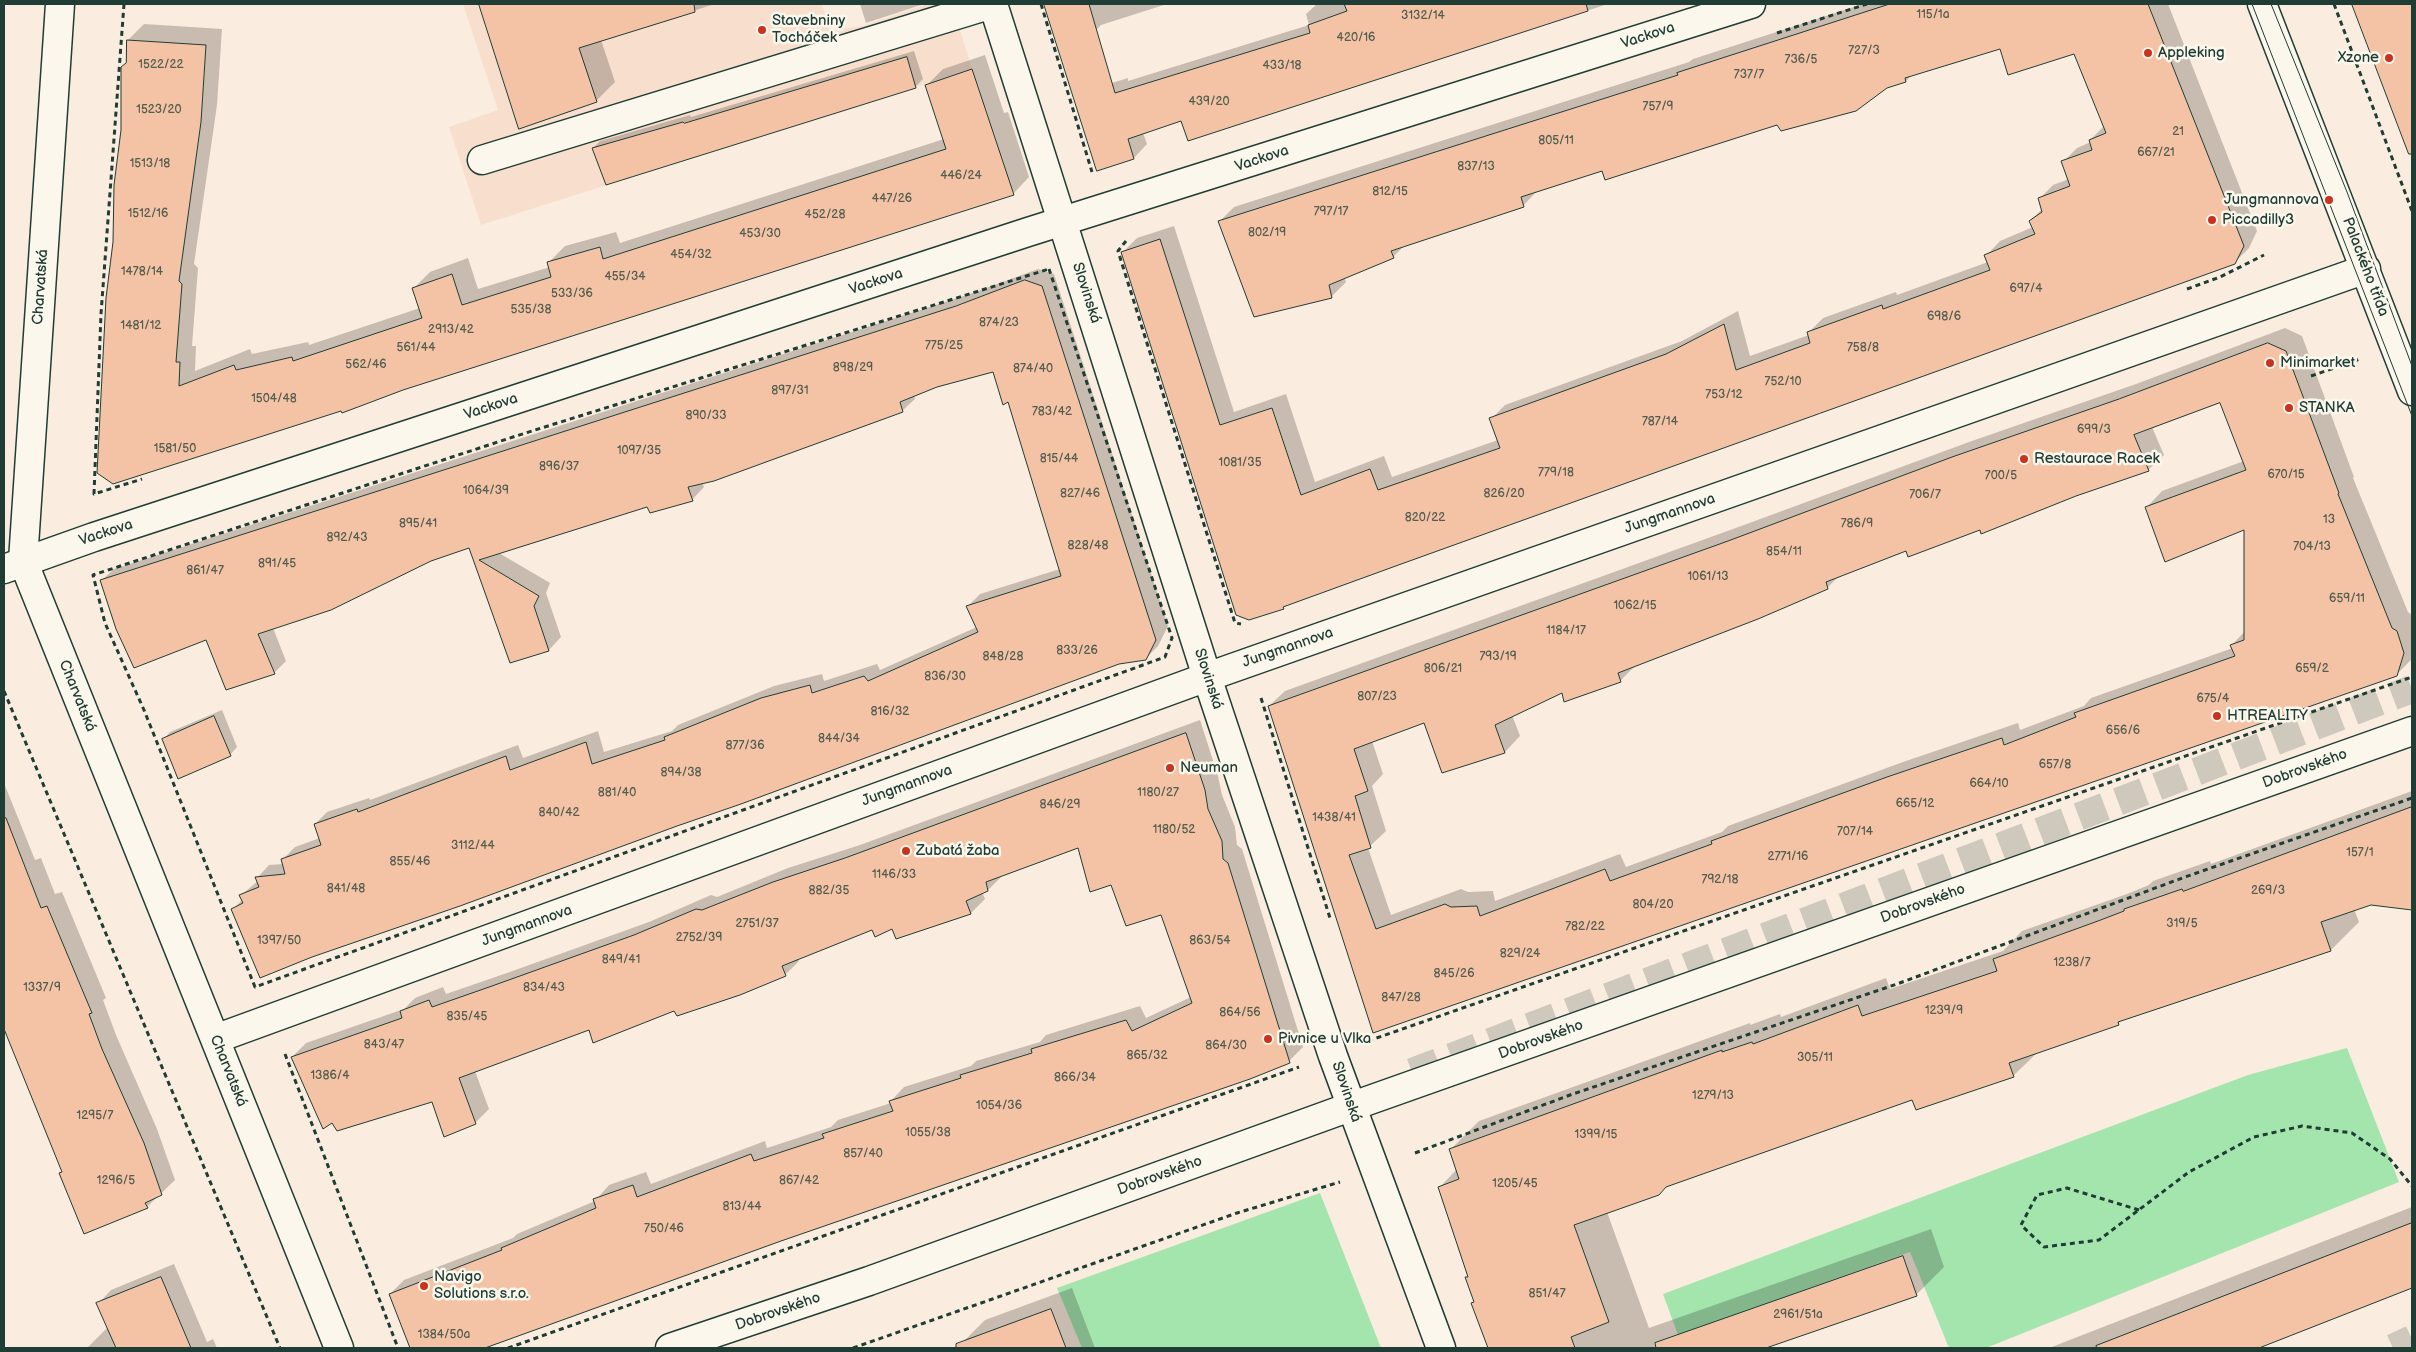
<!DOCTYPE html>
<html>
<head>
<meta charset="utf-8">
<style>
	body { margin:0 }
	#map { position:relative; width:2416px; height:1352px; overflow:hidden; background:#faecde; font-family:"Balsamiq Sans",sans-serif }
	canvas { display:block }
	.frame { position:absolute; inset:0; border:5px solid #1f3d34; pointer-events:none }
</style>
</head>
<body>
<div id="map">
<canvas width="2416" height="1352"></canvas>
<div class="frame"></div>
</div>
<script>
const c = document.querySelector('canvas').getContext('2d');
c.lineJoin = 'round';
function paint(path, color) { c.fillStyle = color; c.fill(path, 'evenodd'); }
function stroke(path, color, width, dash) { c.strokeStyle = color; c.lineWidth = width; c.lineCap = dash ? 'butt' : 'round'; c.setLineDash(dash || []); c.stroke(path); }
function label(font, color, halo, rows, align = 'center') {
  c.font = font + ' "Balsamiq Sans",sans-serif'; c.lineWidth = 5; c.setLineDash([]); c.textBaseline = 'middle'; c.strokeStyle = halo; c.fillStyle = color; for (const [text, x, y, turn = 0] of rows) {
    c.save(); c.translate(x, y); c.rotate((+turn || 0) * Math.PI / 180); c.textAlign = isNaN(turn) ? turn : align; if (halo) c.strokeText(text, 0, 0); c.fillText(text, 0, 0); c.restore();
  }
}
paint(new Path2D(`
	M463 4H822L830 31 865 25 928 4H952L972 69 481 225 449 127 498 110Z`), '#f8dfcd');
paint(new Path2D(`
	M2347 1048 2399 1182 1986 1348H1949L1910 1252 1678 1335 1663 1294 2248 1075Z
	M1320 1193 1381 1348H1082L1057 1288Z`), '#a4e5ae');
paint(new Path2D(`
	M480 4H715L601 40 615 82 596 101 520 127Z
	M860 4H924L866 23Z
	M1045 4H1167L1101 25 1096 30 1058 43Z
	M1317 4H1608L1189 139 1181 120 1143 133 1147 144 1134 158 1089 90 1128 78V81L1309 25 1306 14Z
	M1863 4H2168L2257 231 2249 248 2234 263 1287 604 1283 608 1123 252 1137 238 1174 226 1234 412 1286 394 1315 482 1384 456 1392 477 1498 440 1491 419 1505 405 1682 341 1738 311 1750 356 1809 335 1808 333 1823 318 1896 292 1897 295 1988 262 1986 256 2000 241 2033 227 2030 221 2042 209 2039 199 2053 185 2069 179 2063 162 2077 148 2091 142 2090 140 2104 126 2075 52 2001 47 1913 74 1906 81 1778 124 1603 169 1537 191 1523 206 1405 245 1393 257 1344 277 1346 282 1332 296 1220 221 1234 207 1689 62 1693 59Z
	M2353 4H2412V156Z
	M144 24 222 29 217 105 194 264 198 268 192 346H196L195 371 250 349 252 354 308 342 309 345 420 308 414 288 430 272 468 258 478 289 550 267 549 262 565 246 616 232 620 243 944 139 927 85 943 69 985 55 1004 113 1008 112 1029 177 1013 194 113 483 114 242 128 40Z
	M914 51 923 79 916 86 607 184 593 148 600 141 690 115 691 117Z
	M1038 269 1054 274 1168 626 1158 646 1146 658 1119 663 233 909 243 899 241 895 258 881 257 878 269 865 284 864 282 860 295 847 320 838 315 824 327 812 369 798 370 800 518 745 523 758 598 731 604 752 672 731 678 725 774 686 822 674 824 681 877 664 880 670 977 627 968 606 980 594 1060 569 1009 400 994 370 937 386 914 395 915 399 902 411 702 482 704 487 692 500 647 505 499 553 550 583 546 593 561 637 549 650 510 662 470 546 430 560 273 628 286 661 274 673 101 581 114 569 970 294Z
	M2285 328 2302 336 2354 477 2353 478 2408 612 2412 615V659L2396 675 1374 1031 1269 706 1285 691 1744 525 1969 442 2136 384ZM2221 401 2244 461 2162 491 2147 507 2245 528V631L2232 645 2233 648 2091 698 2084 706 2020 730 2018 723 1903 762 1728 826 1722 832 1626 867 1620 854 1495 901 1493 891 1468 892 1461 889 1391 915 1368 848 1386 831 1372 786 1383 774 1372 741 1424 722 1443 772 1505 752 1520 736 1512 715 1562 691 1620 681 1635 666 1827 588 1840 575 1906 549 1981 529 2148 470 2164 455 2152 427Z
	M222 710 237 747 230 755 163 740 170 732Z
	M1200 720 1218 776 1222 795 1235 827 1237 845 1242 849 1303 1047 1289 1061 478 1348H412L390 1294 404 1280 513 1238 517 1234 595 1201 609 1185 646 1172 651 1184 765 1141 767 1148 831 1127 838 1120 891 1103V1101L904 1087 971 1066 976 1061 1040 1042 1046 1035 1140 1006 1146 1018 1191 997 1162 913 1112 883 1079 847 1002 876 988 890 982 892 985 899 971 913 892 928H873L798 958 799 961 785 975 674 1009 590 1028 475 1071 489 1109 475 1123 433 1100 292 1057 306 1043 404 1009 415 998 443 987 446 994 507 973 649 922 711 895 717 897 788 868 860 845Z
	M4 783 35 860 41 858 55 894 62 892 106 998 103 1000 116 1035 157 1129 175 1180 147 1207 63 1171 4 1026Z
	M2412 791V910L2371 904 2354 909 2359 922 2331 950 2122 1019 2118 1024 2038 1052 2013 1076 1913 1098 1667 1186 1607 1212 1649 1328 1931 1229 1944 1267 1916 1295 1762 1348H1489L1473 1303 1475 1301 1467 1278 1469 1276 1440 1187 1457 1169 1451 1149 1479 1121 1750 1023V1025L1780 1014 1781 1017 1886 978 1890 989 2003 951 2022 931 2127 894 2149 885 2153 881 2210 861 2211 864Z
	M2412 1207V1287L2256 1348H2049Z
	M174 1264 207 1342 213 1339 217 1348H87L108 1327 98 1304 111 1290Z
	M1072 1288 1095 1348H966L963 1342 985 1320Z`), '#0003');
const building = new Path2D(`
	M479 4H694L695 12 579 48 597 102 519 129Z
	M1044 4H1089L1115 93 1310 33 1308 25 1347 11 1344 4H1586L1588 11 1188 141 1181 121 1128 139 1134 159 1097 171Z
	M1890 4H2148L2244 246 2235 264 1404 563 1283 607 1284 609 1249 620 1236 615 1121 252 1160 239 1220 425 1272 408 1301 495 1370 469 1378 490 1500 448 1489 418 1666 354 1724 324 1736 370 1810 343 1807 332 1882 305 1883 309 1990 270 1984 255 2035 234 2029 221 2042 212 2038 198 2070 186 2061 161 2092 150 2089 140 2106 133 2074 54 2008 75 2000 49 1905 78 1906 82 1887 88 1856 111 1781 131 1777 125 1605 180 1602 171 1521 197 1524 207 1391 251 1394 258 1329 285 1332 298 1254 317 1218 221 1678 75 1677 73Z
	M2352 4H2412V154H2409Z
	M127 40 206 45 201 122 179 281 182 284 176 362H180L179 386 234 365 236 370 292 357 293 361 422 318 412 288 452 274 462 305 551 277 547 262 600 247 603 259 946 149 925 85 972 69 1014 195 403 390 342 413 341 411 113 484 97 473 106 298 113 242 114 185 121 130V67L126 63Z
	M907 57 916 88 606 185 592 148 683 122 684 123Z
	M1025 280 1042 286 1156 640 1146 660 1119 664 741 804 677 826 460 906 312 957 260 978 231 909 243 903 239 895 259 887 255 877 285 874 281 859 321 845 314 824 357 809 358 812 506 756 510 770 586 742 592 764 665 740 664 737 761 698 810 685 812 693 864 676 868 681 978 632 966 606 1061 576 1008 402 1003 405 993 372 937 387 900 402 903 412 714 481 688 487 693 501 650 513 647 507 479 560 539 596 534 606 549 651 510 663 469 548 431 561 331 610 258 634 275 674 226 690 206 640 134 668 116 629 100 580 956 306Z
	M2268 343 2286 351 2339 493 2338 494 2392 628 2397 631 2404 653 2397 676 1373 1033 1268 706 1728 541 1952 457 2119 399ZM2220 403 2246 470 2145 507 2165 562 2244 530V640L2230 645 2235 656 2074 713 2076 717 2004 745 2002 738 1887 777 1711 841 1712 844 1610 881 1605 869 1480 916 1477 906 1451 907 1445 904 1376 929 1349 855 1371 848 1355 796 1368 791 1354 749 1424 723 1442 773 1505 753 1495 725 1562 693 1564 702 1621 682 1618 673 1758 619 1828 589 1826 582 1906 551 1908 557 1980 530 1981 534 2076 496 2149 471 2134 435Z
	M214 716 231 756 178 779 162 739Z
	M1186 733 1205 790 1208 809 1222 841 1223 859 1228 863 1290 1063 1250 1079 781 1241 485 1348H410L389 1294 502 1250 501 1248 596 1208 593 1199 633 1185 637 1197 751 1154 754 1161 824 1138 822 1134 893 1111 889 1101 961 1078 960 1075 1032 1053 1031 1049 1126 1020 1132 1031 1192 1003 1161 915 1126 926 1111 885 1090 892 1078 848 986 882 988 891 966 901 971 914 896 939 892 929 875 937 872 930 782 966 786 976 740 995 677 1016 674 1011 593 1043 589 1030 459 1078 476 1124 444 1137 432 1102 337 1131 332 1123 323 1129 291 1057 402 1018 400 1011 429 1000 432 1007 492 986 634 935 696 909 702 910 773 882 845 858Z
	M2412 807V910L2371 905 2321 922 2331 951 2118 1022 2119 1025 2009 1063 2014 1077 1916 1110 1912 1100 1666 1187 1659 1195 1574 1225 1609 1322 1571 1337 1575 1348H1488L1471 1303 1474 1302 1465 1277H1468L1438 1187 1459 1179 1449 1149 1722 1050V1052L1752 1042 1753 1044 1858 1005 1862 1016 1997 971 1993 959 2098 921 2124 911V909L2182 889 2183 891Z
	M6 818 41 908 47 906 92 1013 89 1014 102 1049 144 1143 162 1195 145 1203 148 1208 84 1234 59 1173 62 1172 4 1029V819Z
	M2412 1223V1288L2259 1348H2097L2096 1346Z
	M1903 1256 1917 1296 1766 1348H1656L1655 1343Z
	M161 1277 191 1348H116L96 1303Z
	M1051 1309 1066 1348H956V1344Z`);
paint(building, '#f4c2a5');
stroke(building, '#1f3d34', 1);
stroke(new Path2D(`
	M1412 1072 2412 689
	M2393 1348 2412 1339`), '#cec9bc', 28, [28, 14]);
const minor = new Path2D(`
	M60 4 23 561 339 1348
	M993 4 1207 677 1333 1056 1441 1348
	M2262 4 2412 391
	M482 160 992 4
	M4 569 94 537 1028 232 1751 4
	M215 1039 1207 677 2366 269
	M670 1348 869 1281 1350 1107 2412 731`);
stroke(minor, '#1f3d34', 31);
stroke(new Path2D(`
	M124 4 101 314 94 494 142 479
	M1041 4 1092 172
	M2334 4 2412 211
	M1777 33 1867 4
	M1126 241 1118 251 1235 623 1241 624
	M1049 269 1172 638 1165 657 255 987 144 710 105 623 93 575 516 436Z
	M2187 289 2220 277 2264 255
	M2311 376 2360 359
	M4 691 280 1348
	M1261 698 1330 918
	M1368 1041 2412 677
	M285 1054 398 1348
	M1415 1153 1570 1095 1897 984 2185 877 2412 798
	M2139 1210 2067 1188 2037 1195 2021 1225 2044 1247 2099 1240 2189 1172 2254 1137 2302 1126 2352 1133 2390 1159 2412 1186
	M508 1348 1299 1067
	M853 1348 1237 1213 1340 1182`), '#1f3d34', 3, [5, 4]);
stroke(minor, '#fbf7ec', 28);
stroke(new Path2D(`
	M2252 4 2412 416
	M2271 4 2347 192 2412 366`), '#1f3d34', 1);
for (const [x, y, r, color] of [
	[762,30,5,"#c8321e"],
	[2148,53,5,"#c8321e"],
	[2389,58,5,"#c8321e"],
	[2329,200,5,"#c8321e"],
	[2212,220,5,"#c8321e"],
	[2270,363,5,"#c8321e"],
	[2289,408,5,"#c8321e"],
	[2024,459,5,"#c8321e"],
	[2217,716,5,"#c8321e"],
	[1170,768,5,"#c8321e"],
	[906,851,5,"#c8321e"],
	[1268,1039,5,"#c8321e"],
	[424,1286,5,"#c8321e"]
]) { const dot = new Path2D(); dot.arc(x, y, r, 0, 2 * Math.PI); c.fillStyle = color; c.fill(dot); stroke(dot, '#fbf7ec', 2); }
label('12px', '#545e50', null, [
	["115/1a",1933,15],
	["3132/14",1423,16],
	["420/16",1356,38],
	["727/3",1864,51],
	["736/5",1801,60],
	["1522/22",161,65],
	["433/18",1282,66],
	["737/7",1749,75],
	["439/20",1209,102],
	["757/9",1658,107],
	["1523/20",159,110],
	["21",2178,132],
	["805/11",1556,141],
	["667/21",2156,153],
	["1513/18",150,164],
	["837/13",1476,167],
	["446/24",961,176],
	["812/15",1390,192],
	["447/26",892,199],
	["797/17",1331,212],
	["1512/16",148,214],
	["452/28",825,215],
	["802/19",1267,233],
	["453/30",760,234],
	["454/32",691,255],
	["1478/14",142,272],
	["455/34",625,277],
	["697/4",2026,289],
	["533/36",572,294],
	["535/38",531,310],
	["698/6",1944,317],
	["874/23",999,323],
	["1481/12",141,326],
	["2913/42",451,330],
	["775/25",944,346],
	["561/44",416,348],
	["758/8",1863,348],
	["562/46",366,365],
	["898/29",853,368],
	["874/40",1033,369],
	["752/10",1783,382],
	["897/31",790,391],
	["753/12",1724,395],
	["1504/48",274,399],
	["783/42",1052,412],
	["890/33",706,416],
	["787/14",1660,422],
	["699/3",2094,430],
	["1581/50",175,449],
	["1097/35",639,451],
	["815/44",1059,459],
	["1081/35",1240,463],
	["896/37",559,467],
	["779/18",1556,473],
	["670/15",2286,475],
	["700/5",2001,476],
	["1064/39",486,491],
	["827/46",1080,494],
	["826/20",1504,494],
	["706/7",1925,495],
	["820/22",1425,518],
	["13",2329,520],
	["895/41",418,524],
	["786/9",1857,524],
	["892/43",347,538],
	["828/48",1088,546],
	["704/13",2312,547],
	["854/11",1784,552],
	["891/45",277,564],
	["861/47",205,571],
	["1061/13",1708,577],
	["659/11",2347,599],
	["1062/15",1635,606],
	["1184/17",1566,631],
	["833/26",1077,651],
	["848/28",1003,657],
	["793/19",1498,657],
	["806/21",1443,669],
	["659/2",2312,669],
	["836/30",945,677],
	["807/23",1377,697],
	["675/4",2213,699],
	["816/32",890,712],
	["656/6",2123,731],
	["844/34",839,739],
	["877/36",745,746],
	["657/8",2055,765],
	["894/38",681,773],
	["664/10",1989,784],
	["881/40",617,793],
	["1180/27",1158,793],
	["665/12",1915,804],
	["846/29",1060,805],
	["840/42",559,813],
	["1438/41",1334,818],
	["1180/52",1174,830],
	["707/14",1855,832],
	["3112/44",473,846],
	["157/1",2360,853],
	["2771/16",1788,857],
	["855/46",410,862],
	["1146/33",894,875],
	["792/18",1720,880],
	["841/48",346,889],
	["882/35",829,891],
	["269/3",2268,891],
	["804/20",1653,905],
	["2751/37",757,924],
	["319/5",2182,924],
	["782/22",1585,927],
	["2752/39",699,938],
	["1397/50",279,941],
	["863/54",1210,941],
	["829/24",1520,954],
	["849/41",621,960],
	["1238/7",2072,963],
	["845/26",1454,974],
	["1337/9",42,988],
	["834/43",544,988],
	["847/28",1401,998],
	["1239/9",1944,1011],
	["864/56",1240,1013],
	["835/45",467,1017],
	["843/47",384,1045],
	["864/30",1226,1046],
	["865/32",1147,1056],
	["305/11",1815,1058],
	["1386/4",330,1076],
	["866/34",1075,1078],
	["1279/13",1713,1096],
	["1054/36",999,1106],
	["1295/7",95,1116],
	["1055/38",928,1133],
	["1399/15",1596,1135],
	["857/40",863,1154],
	["1296/5",116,1181],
	["867/42",799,1181],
	["1205/45",1515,1184],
	["813/44",742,1207],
	["750/46",664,1229],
	["851/47",1547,1294],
	["2961/51a",1798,1315],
	["1384/50a",444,1335]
]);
label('15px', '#1f3d34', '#fbf7ec', [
	["Stavebniny",772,21],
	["Tocháček",772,38],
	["Appleking",2158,53],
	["Xzone",2379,58,"right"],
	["Jungmannova",2319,200,"right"],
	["Piccadilly3",2222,220],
	["Minimarket",2280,363],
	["STANKA",2299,408],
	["Restaurace Racek",2034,459],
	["HTREALITY",2227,716],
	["Neuman",1180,768],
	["Zubatá žaba",916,851],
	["Pivnice u Vlka",1278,1039],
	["Navigo",434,1277],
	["Solutions s.r.o.",434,1294]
], 'left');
label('15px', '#1f3d34', '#fbf7ec', [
	["Vackova",1648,36,-18],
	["Vackova",1262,159,-18],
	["Palackého třída",2365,267,69],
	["Vackova",876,282,-18],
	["Charvatská",41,287,-86],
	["Slovinská",1086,293,72],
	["Vackova",491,407,-18],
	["Jungmannova",1670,514,-19],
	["Vackova",106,533,-18],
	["Jungmannova",1288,648,-19],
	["Slovinská",1208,679,72],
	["Charvatská",77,696,68],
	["Dobrovského",2305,769,-20],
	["Jungmannova",907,786,-20],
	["Dobrovského",1923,904,-20],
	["Jungmannova",527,926,-20],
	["Dobrovského",1541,1040,-20],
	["Charvatská",228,1071,68],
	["Slovinská",1346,1092,71],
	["Dobrovského",1160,1176,-20],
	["Dobrovského",778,1312,-19]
]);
</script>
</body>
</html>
